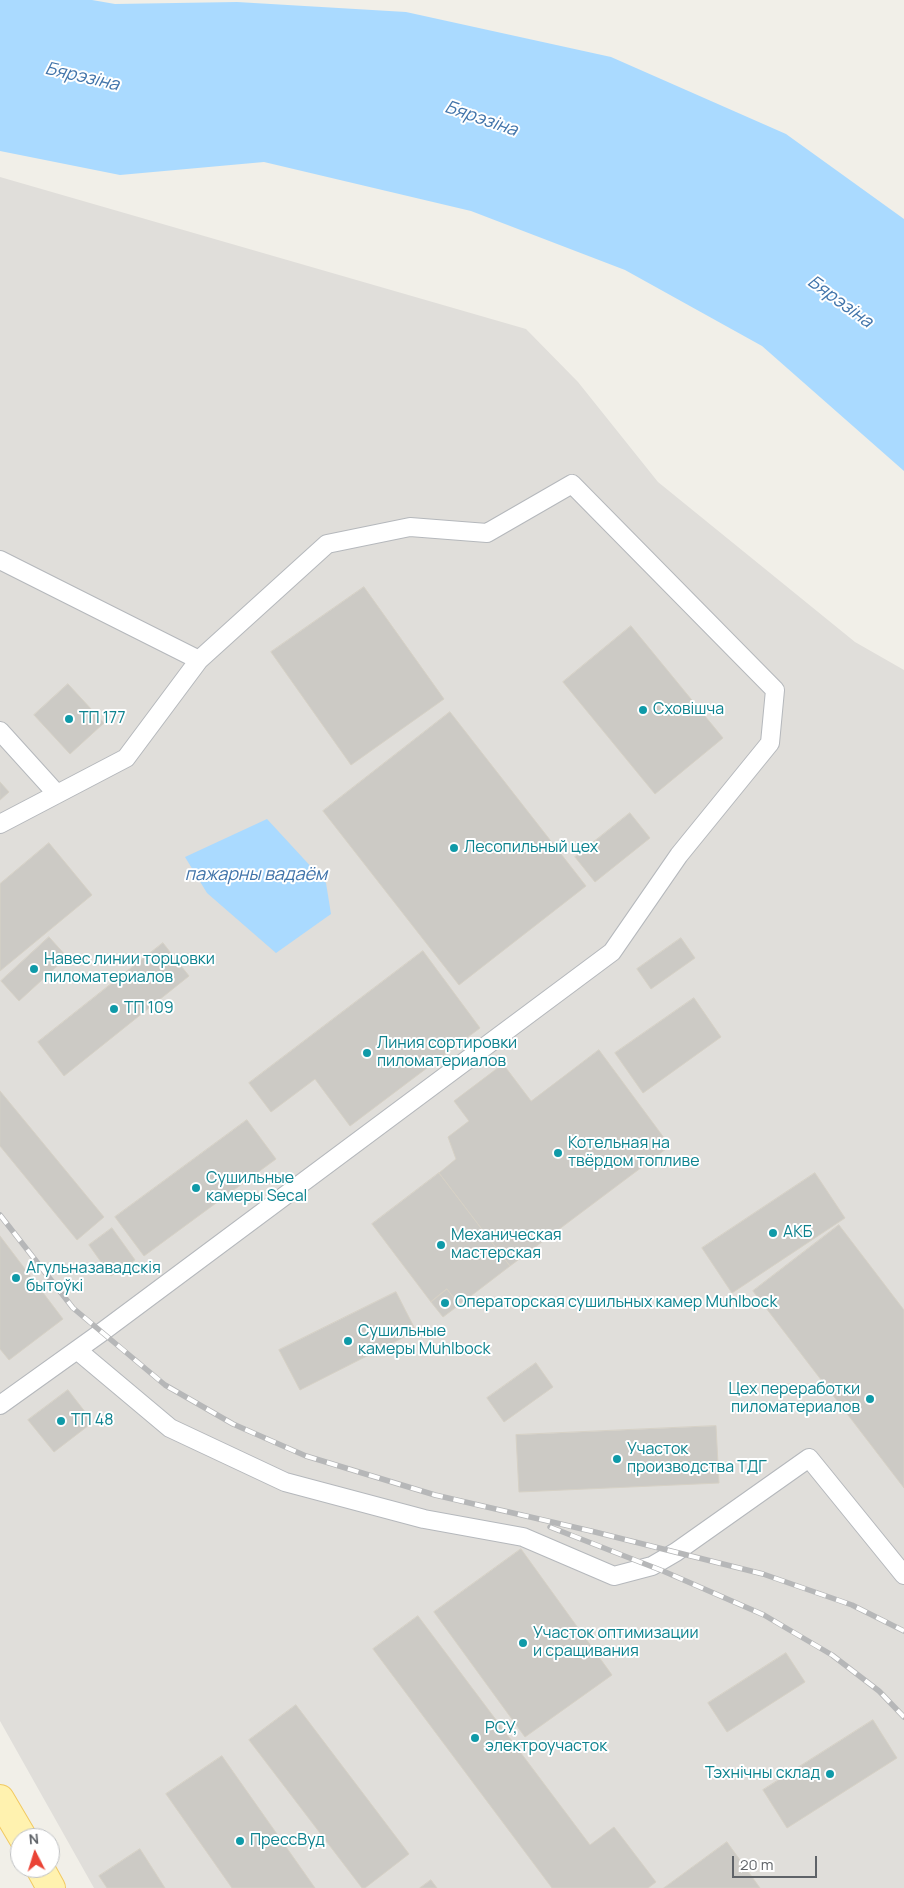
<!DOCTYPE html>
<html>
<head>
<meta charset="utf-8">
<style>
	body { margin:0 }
	#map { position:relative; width:904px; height:1888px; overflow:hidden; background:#f1efe8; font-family:Manrope,sans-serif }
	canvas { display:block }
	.north { position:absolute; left:10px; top:1828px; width:50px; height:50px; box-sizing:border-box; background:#fff; border:1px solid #bfc1c3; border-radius:50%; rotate:355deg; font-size:14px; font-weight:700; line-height:20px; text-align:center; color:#5f6368 }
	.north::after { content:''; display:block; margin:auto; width:18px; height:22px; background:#ea4335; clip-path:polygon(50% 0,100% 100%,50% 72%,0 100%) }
	.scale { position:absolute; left:732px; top:1856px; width:85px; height:22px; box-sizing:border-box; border:2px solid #5f6368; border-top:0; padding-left:6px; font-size:15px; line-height:18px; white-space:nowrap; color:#5f6368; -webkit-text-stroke:4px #fff; paint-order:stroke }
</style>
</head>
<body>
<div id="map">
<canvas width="904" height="1888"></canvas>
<div class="north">N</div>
<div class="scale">20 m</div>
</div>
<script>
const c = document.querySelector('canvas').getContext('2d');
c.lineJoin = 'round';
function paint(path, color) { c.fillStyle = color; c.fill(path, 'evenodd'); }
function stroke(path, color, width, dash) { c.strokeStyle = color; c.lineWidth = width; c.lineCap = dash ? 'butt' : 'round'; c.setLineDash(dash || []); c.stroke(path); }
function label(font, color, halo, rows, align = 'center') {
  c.font = font + ' Manrope,sans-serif'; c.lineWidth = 4; c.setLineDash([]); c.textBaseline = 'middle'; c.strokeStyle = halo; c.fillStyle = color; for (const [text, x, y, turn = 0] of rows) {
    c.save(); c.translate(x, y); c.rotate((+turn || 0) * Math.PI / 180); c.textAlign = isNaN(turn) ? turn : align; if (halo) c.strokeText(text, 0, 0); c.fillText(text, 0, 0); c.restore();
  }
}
paint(new Path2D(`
	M0 177 526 329 578 382 658 482 855 642 904 670V1888H94L0 1721Z`), '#e0deda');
paint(new Path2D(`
	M0 0H92L115 4 237 2 406 12 611 57 786 134 904 219V471L762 346 625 270 471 211 264 162 120 175 0 151Z
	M267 819 326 883 331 914 276 953 207 893 185 857Z`), '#aadaff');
const building = new Path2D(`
	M364 587 444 699 351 765 271 652Z
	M631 626 723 738 655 794 563 682Z
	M68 684 104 723 70 754 34 715Z
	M450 712 586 886 459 985 323 811Z
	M0 782 9 792 0 800Z
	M630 813 650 838 595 882 575 857Z
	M49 843 92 895 0 971V884Z
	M49 937 67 957 19 1001 1 981Z
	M681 938 695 958 651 989 637 969Z
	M163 943 189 976 64 1076 38 1042Z
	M423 951 480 1028 350 1126 315 1079 271 1112 249 1083Z
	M694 998 721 1037 643 1093 615 1053Z
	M599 1050 670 1146 510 1266 439 1173 456 1159 448 1137 469 1121 454 1101 503 1064 531 1101Z
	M0 1091 104 1217 77 1240 0 1146Z
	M247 1120 276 1159 144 1256 115 1217Z
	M439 1173 510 1266 459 1305 447 1289 431 1302 372 1224Z
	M815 1173 845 1218 732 1293 702 1248Z
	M839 1225 904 1310V1488L753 1291Z
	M112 1228 135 1260 111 1276 89 1245Z
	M0 1236 63 1319 9 1360 0 1349Z
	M447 1289 459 1305 443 1317 431 1302Z
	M396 1292 416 1331 300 1390 279 1350Z
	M536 1363 553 1387 504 1422 487 1398Z
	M68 1390 93 1422 54 1452 28 1420Z
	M716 1426 719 1483 519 1492 516 1435Z
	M521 1549 612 1675 525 1737 434 1612Z
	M418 1616 590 1845 614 1827 656 1882 648 1888H552L373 1649Z
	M786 1653 805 1682 727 1732 708 1703Z
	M296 1705 409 1854 365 1888H362L249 1740Z
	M873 1720 897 1758 787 1828 763 1790Z
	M222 1756 315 1888H232L166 1794Z
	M727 1842 760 1888H664Z
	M140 1849 165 1888H107L99 1876Z
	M431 1880 437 1888H420Z`);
paint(building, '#cccac5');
stroke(building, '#d6d1c6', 1);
const service = new Path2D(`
	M0 560 199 660 126 758 0 824
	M0 731 57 794
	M77 1350 170 1428 285 1482 424 1519 523 1537 614 1576 652 1566 676 1552 809 1458 904 1575
	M0 1405 102 1332 612 952 679 855 770 743 775 690 572 484 487 533 410 527 327 544 199 660`);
const primary = new Path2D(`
	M0 1799 23 1838
	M40 1868 51 1888`);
stroke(service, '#b5b8bc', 20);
stroke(primary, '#f2c960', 30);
stroke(service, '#fff', 18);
stroke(primary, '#fff2af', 28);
const rail = new Path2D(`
	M0 1215 73 1308 165 1385 233 1424 306 1456 435 1495 591 1531 763 1574 852 1605 904 1631
	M550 1527 663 1571 764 1615 832 1655 879 1691 904 1717`);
stroke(rail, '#b6b7b8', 5.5);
stroke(rail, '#fff', 4, [11]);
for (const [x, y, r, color] of [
	[643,710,5,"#0f9aa8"],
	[69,719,5,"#0f9aa8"],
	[454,848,5,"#0f9aa8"],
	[34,969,5,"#0f9aa8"],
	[114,1009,5,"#0f9aa8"],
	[367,1053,5,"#0f9aa8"],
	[558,1153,5,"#0f9aa8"],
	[196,1188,5,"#0f9aa8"],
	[773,1233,5,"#0f9aa8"],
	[441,1245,5,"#0f9aa8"],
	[16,1278,5,"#0f9aa8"],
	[445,1303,5,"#0f9aa8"],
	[348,1341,5,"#0f9aa8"],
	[870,1399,5,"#0f9aa8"],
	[61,1421,5,"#0f9aa8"],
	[617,1459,5,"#0f9aa8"],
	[523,1643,5,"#0f9aa8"],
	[475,1738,5,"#0f9aa8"],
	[830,1774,5,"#0f9aa8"],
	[240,1841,5,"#0f9aa8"]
]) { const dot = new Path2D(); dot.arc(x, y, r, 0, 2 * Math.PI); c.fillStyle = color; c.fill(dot); stroke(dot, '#fff', 2); }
label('16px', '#0d838f', '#fff', [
	["Сховішча",653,710],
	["ТП 177",79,719],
	["Лесопильный цех",464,848],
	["Навес линии торцовки",44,960],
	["пиломатериалов",44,978],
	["ТП 109",124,1009],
	["Линия сортировки",377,1044],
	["пиломатериалов",377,1062],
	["Котельная на",568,1144],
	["твёрдом топливе",568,1162],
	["Сушильные",206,1179],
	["камеры Secal",206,1197],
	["АКБ",783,1233],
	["Механическая",451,1236],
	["мастерская",451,1254],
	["Агульназавадскія",26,1269],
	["бытоўкі",26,1287],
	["Операторская сушильных камер Muhlbock",455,1303],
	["Cушильные",358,1332],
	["камеры Muhlbock",358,1350],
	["Цех переработки",860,1390,"right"],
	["пиломатериалов",860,1408,"right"],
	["ТП 48",71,1421],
	["Участок",627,1450],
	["производства ТДГ",627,1468],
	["Участок оптимизации",533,1634],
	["и сращивания",533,1652],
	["РСУ,",485,1729],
	["электроучасток",485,1747],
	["Тэхнічны склад",820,1774,"right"],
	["ПрессВуд",250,1841]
], 'left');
label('italic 18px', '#4174aa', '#fff', [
	["Бярэзіна",82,77,13],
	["Бярэзіна",481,119,19],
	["Бярэзіна",840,302,36],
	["пажарны вадаём",256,875]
]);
</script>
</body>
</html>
